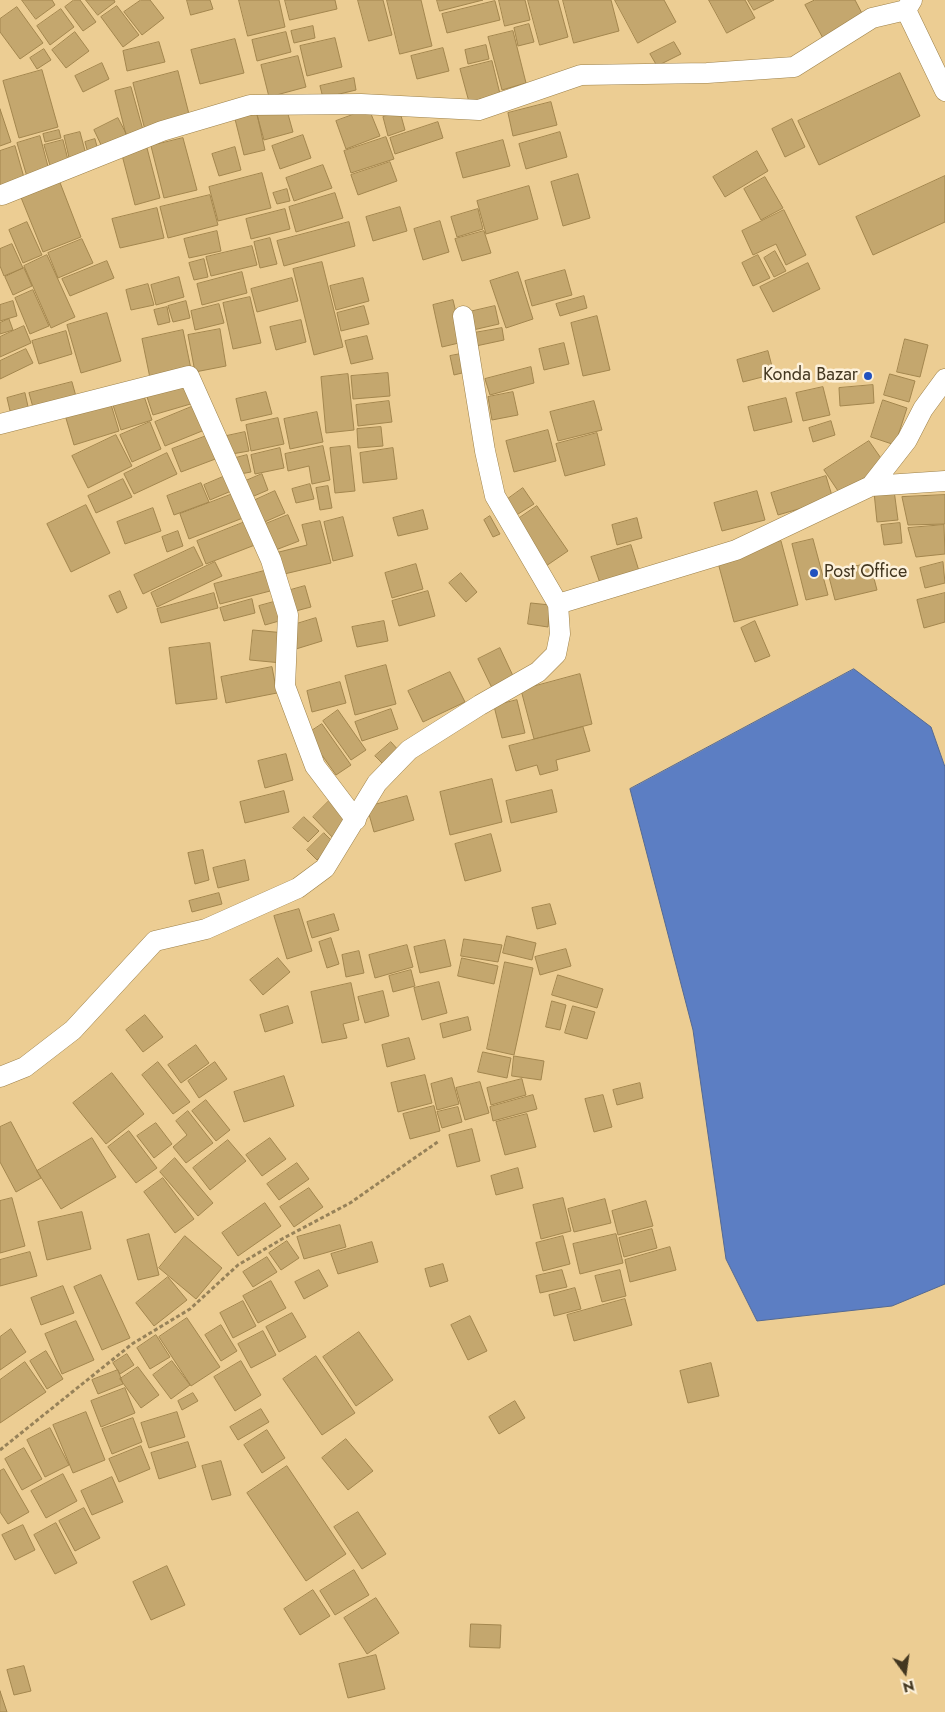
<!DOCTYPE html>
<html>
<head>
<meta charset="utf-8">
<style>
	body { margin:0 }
	#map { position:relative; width:945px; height:1712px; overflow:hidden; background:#eccd93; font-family:Jost,sans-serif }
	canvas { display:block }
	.north { position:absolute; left:880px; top:1647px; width:50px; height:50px; -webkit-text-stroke:4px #fdf1da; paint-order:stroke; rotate:166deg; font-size:14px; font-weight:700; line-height:20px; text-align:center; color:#433720 }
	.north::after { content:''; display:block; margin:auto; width:18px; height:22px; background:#433720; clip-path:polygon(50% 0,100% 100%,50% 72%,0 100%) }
</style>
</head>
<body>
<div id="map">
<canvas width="945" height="1712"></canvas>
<div class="north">N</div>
</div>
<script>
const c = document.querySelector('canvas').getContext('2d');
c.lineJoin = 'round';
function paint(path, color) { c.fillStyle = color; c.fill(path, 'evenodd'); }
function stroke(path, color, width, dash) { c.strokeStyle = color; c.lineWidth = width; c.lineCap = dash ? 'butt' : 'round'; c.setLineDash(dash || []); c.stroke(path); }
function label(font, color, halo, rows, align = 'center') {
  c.font = font + ' Jost,sans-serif'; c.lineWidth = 5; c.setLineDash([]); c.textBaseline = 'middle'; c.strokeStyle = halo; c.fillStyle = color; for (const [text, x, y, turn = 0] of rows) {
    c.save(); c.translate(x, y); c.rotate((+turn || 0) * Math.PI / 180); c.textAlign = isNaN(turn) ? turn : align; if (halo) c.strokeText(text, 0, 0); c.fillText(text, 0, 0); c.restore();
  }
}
const water = new Path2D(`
	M854 669 931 727 945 767V1284L892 1306 757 1321 726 1259 693 1030 630 789Z`);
paint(water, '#5c7ec3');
stroke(water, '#546992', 1);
const building = new Path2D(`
	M22 0H52L55 5 36 19Z
	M74 0H80L96 22 83 31 65 7Z
	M86 0H114L115 2 98 15Z
	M141 0H150L164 18 142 35 124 12Z
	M187 0H210L213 9 191 15Z
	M239 0H279L285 27 248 36Z
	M285 0H335L337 9 290 20Z
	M358 0H383L392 35 369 41Z
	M387 0H421L432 46 400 54Z
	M437 0H483L440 11Z
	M499 0H525L530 20 505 26Z
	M528 0H558L568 37 540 45Z
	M563 0H611L619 31 574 43Z
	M615 0H664L676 22 638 43Z
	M709 0H745L755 18 727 33Z
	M748 0H774L754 10Z
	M815 0H855L866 21 825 42 805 5Z
	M495 1 500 20 447 33 442 14Z
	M117 6 139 35 123 47 101 17Z
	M17 7 43 43 20 59 0 32V19Z
	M61 9 74 27 50 45 37 26Z
	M529 24 534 42 518 46 514 28Z
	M313 26 315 38 294 43 291 31Z
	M513 31 526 83 502 90 488 37Z
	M75 32 89 51 66 68 52 50Z
	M286 32 291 52 257 61 252 40Z
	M335 38 342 67 307 76 300 46Z
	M235 39 244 73 200 84 191 50Z
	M159 42 165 62 127 71 123 51Z
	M674 42 681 54 657 66 650 54Z
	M486 45 489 59 468 64 465 50Z
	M443 48 449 71 417 79 411 56Z
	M44 49 51 60 37 69 30 58Z
	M298 56 306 87 269 97 261 65Z
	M492 61 500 94 469 102 460 69Z
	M102 63 109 79 83 92 75 76Z
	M42 70 58 127 19 138 3 81Z
	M178 71 190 118 145 130 133 83Z
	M900 73 920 116 819 165 798 121Z
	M354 78 356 90 323 98 320 86Z
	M131 87 143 130 126 135 115 91Z
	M551 102 557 125 513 136 508 113Z
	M286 107 293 132 264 140 257 115Z
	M0 109 11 142 0 146Z
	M369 109 380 136 346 149 336 121Z
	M400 112 405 130 388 136 383 117Z
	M257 114 265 150 244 155 235 119Z
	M118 118 128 137 103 149 94 130Z
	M792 119 805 147 785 157 772 129Z
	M438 122 443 138 395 154 390 138Z
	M59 130 61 138 45 142 43 134Z
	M80 132 87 158 70 162 64 136Z
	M560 132 567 157 526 169 519 144Z
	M303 135 311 158 280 169 272 146Z
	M40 136 50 174 28 180 17 143Z
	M386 137 394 159 351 173 344 151Z
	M183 138 197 190 164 198 151 146Z
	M95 139 99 154 89 157 85 142Z
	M63 140 69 164 51 169 44 145Z
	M503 140 510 166 463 178 456 153Z
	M15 146 25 181 0 189V151Z
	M235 147 241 170 219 176 212 154Z
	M147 148 160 198 135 205 122 155Z
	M757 151 768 171 725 197 713 177Z
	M390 162 397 181 358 195 351 175Z
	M323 165 332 188 294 201 286 178Z
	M262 173 271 208 218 221 209 187Z
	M578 174 590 218 563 226 551 182Z
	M945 176V222L873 255 856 217Z
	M765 177 783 208 761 220 744 189Z
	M59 180 81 237 43 252 20 195Z
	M529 186 538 219 486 234 477 201Z
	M287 189 290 201 277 204 273 193Z
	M335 193 343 218 296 232 289 207Z
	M210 195 218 225 168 238 160 207Z
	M400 207 407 231 373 241 366 217Z
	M157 208 164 238 120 248 112 219Z
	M285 209 290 229 251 239 246 219Z
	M478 209 483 229 457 237 451 217Z
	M784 210 806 255 786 265 776 244 753 255 742 231Z
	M440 221 449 252 423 260 414 229Z
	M27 222 42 255 23 263 9 230Z
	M349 222 355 246 284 266 277 241Z
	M217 231 221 251 189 258 184 239Z
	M484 231 491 253 462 261 455 239Z
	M270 238 277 264 260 268 254 242Z
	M82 239 93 263 58 278 48 253Z
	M12 244 23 268 4 276 0 266V249Z
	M252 246 257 265 211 276 206 257Z
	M775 251 786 271 774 277 764 258Z
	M47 255 75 317 51 328 24 266Z
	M758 255 770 278 753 286 742 263Z
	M204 259 208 277 194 280 189 263Z
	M107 261 114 278 70 296 62 279Z
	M322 262 343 347 314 355 293 269Z
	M808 263 820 289 773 312 760 287Z
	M24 268 32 286 13 295 5 277Z
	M565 270 572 295 532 306 525 281Z
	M242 272 247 293 202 305 197 284Z
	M518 272 533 319 506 328 490 281Z
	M179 277 184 297 156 305 151 285Z
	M292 278 298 301 257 312 251 289Z
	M363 278 369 301 336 310 330 286Z
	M148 284 154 305 131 310 126 290Z
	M33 290 49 326 30 334 15 298Z
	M584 296 587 308 560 316 556 304Z
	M250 297 261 343 233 349 223 303Z
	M453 300 463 342 442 347 433 305Z
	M13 301 17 316 0 321V305Z
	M186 301 190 318 173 322 168 306Z
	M219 304 224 323 195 330 191 311Z
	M364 306 369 324 341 331 337 313Z
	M495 306 499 324 473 330 469 312Z
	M167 307 170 322 158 325 154 310Z
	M107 313 121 361 81 373 67 325Z
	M597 316 610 370 583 376 571 323Z
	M9 319 13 330 0 334V323Z
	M301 320 306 342 276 350 270 327Z
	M24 326 31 343 0 357V337Z
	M502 328 504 340 476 346 474 333Z
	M220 329 226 366 195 372 188 335Z
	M183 330 191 369 150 378 142 339Z
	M66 331 72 354 39 364 32 341Z
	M367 336 373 359 351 364 345 341Z
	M905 339 928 345 920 377 897 372Z
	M564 343 569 364 544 370 539 349Z
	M26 349 33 363 0 379V361Z
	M768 351 774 374 743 382 737 360Z
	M466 353 470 371 454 375 450 356Z
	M531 367 534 383 490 395 485 379Z
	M388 373 390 396 353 399 351 376Z
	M348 374 354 430 326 433 321 377Z
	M890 374 915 381 909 402 884 395Z
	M186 379 194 403 153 415 145 391Z
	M72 382 77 400 34 411 29 393Z
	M873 385 874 403 840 406 839 388Z
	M823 387 830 415 803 421 796 393Z
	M266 392 272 414 241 421 236 399Z
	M513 392 518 415 492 420 488 397Z
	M25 393 29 411 11 415 7 398Z
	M143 393 152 420 121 430 112 402Z
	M786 398 792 422 754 431 748 407Z
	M883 400 907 408 895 445 871 437Z
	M110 401 119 431 74 445 65 415Z
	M389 401 392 422 358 426 356 405Z
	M594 401 602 430 558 441 550 412Z
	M196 405 207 429 165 446 155 422Z
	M317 412 323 442 290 449 284 419Z
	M278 418 284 444 251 451 246 425Z
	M831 421 835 435 813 442 809 428Z
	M150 422 161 449 132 462 120 435Z
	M381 427 383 446 358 448 357 429Z
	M548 430 556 461 514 472 506 441Z
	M245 432 249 451 226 455 222 437Z
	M597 433 605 465 565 476 556 444Z
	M116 435 132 466 88 488 72 456Z
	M209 435 218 458 181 472 172 449Z
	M869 441 885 464 840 494 824 470Z
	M323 446 330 480 312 484 309 466 288 471 285 454Z
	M350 446 355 491 335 493 330 448Z
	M280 448 284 468 255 474 251 455Z
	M393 448 397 479 363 483 360 453Z
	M167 453 177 474 134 494 124 474Z
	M247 455 251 472 235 475 232 459Z
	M230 474 236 489 210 500 204 485Z
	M262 474 268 490 247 499 241 483Z
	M826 476 833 499 778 515 771 493Z
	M123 479 132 497 96 513 88 496Z
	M201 483 209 502 174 515 167 496Z
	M310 484 314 499 296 503 292 489Z
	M328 486 332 508 320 510 316 488Z
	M523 488 534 504 515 516 505 501Z
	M894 490 898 520 877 522 874 492Z
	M275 491 285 513 260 524 251 502Z
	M757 491 765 520 722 531 714 503Z
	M238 492 248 516 189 539 180 514Z
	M945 495V524L908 525 902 497Z
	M86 505 110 553 71 572 47 524Z
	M537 506 568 551 546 566 515 521Z
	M153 508 161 531 125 544 117 522Z
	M423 510 428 529 398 536 393 518Z
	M288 515 299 541 273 551 263 525Z
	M490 516 500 534 493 537 484 520Z
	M343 517 353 556 333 561 324 522Z
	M637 518 642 538 617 545 612 525Z
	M250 520 260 543 206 564 197 541Z
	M320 521 331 563 280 575 275 553 307 545 302 525Z
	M900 523 902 543 884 545 881 525Z
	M944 525 945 554 916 557 908 528Z
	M178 531 183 546 167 552 162 537Z
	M813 539 828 595 806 600 792 544Z
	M781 541 798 605 734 622 717 559Z
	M631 545 639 571 600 583 591 557Z
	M194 547 203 565 143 594 134 575Z
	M215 562 222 576 157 607 151 593Z
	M943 562 945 583 925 588 920 568Z
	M870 563 877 590 835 600 828 573Z
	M416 564 423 589 392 598 385 573Z
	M268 570 274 590 220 604 214 584Z
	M461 573 477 592 466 602 449 583Z
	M305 586 311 607 292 612 287 591Z
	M120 591 127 608 117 613 109 596Z
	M428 591 435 616 399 626 392 601Z
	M214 593 218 608 161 623 157 609Z
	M945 593V622L924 628 917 600Z
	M252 599 255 613 224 621 220 608Z
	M281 600 286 619 265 625 259 606Z
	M531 603 550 605 548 627 528 624Z
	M316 618 322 641 296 649 290 626Z
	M384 621 388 641 357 647 352 627Z
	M755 621 770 656 755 662 741 628Z
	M253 630 285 633 282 663 250 660Z
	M210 643 217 699 176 704 169 648Z
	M500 648 514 678 492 688 478 659Z
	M386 665 396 704 355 715 345 676Z
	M272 667 277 693 226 703 221 677Z
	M450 672 465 702 423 722 408 691Z
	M580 674 592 724 534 739 521 690Z
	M340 682 346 703 312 712 307 691Z
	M517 700 525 733 502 738 494 706Z
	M391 709 398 729 362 741 355 722Z
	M338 710 366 750 351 760 323 721Z
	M322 724 351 765 336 775 307 734Z
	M583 727 590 751 556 760 558 770 540 775 537 765 516 771 509 746Z
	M391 742 400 752 385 766 375 756Z
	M286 754 293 780 265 788 258 761Z
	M492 779 502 822 450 835 440 792Z
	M552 790 557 812 511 823 506 801Z
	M284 791 289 812 245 823 240 802Z
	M407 796 414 820 374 832 367 807Z
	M332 798 353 819 334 839 313 817Z
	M304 817 319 831 308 842 293 828Z
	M324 833 334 843 317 860 307 850Z
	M491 834 501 871 465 881 455 844Z
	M203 850 209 880 195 884 188 853Z
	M245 860 249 880 218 888 213 868Z
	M219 893 222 904 192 912 189 901Z
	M550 904 556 924 537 929 532 908Z
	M299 909 312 951 287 959 274 916Z
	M334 914 339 930 312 938 307 922Z
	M507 936 536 943 532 960 503 953Z
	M331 938 339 964 327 968 319 942Z
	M464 939 502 945 498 962 461 956Z
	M445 940 451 966 420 973 414 947Z
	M407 945 413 967 375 978 369 955Z
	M566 949 571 966 540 975 535 957Z
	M359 951 364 973 346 977 342 955Z
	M278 958 290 972 263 995 250 980Z
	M462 958 498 966 494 984 458 976Z
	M505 962 533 968 514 1055 487 1049Z
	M411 970 415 986 393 992 389 976Z
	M558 975 603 989 597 1008 552 995Z
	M439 982 447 1013 422 1020 414 988Z
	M351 983 359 1020 343 1024 347 1038 322 1043 311 992Z
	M383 991 389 1016 365 1023 358 997Z
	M552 1001 566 1005 560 1030 546 1027Z
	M288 1006 293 1023 265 1032 260 1015Z
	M573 1006 595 1012 587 1039 565 1033Z
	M145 1015 163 1037 143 1052 126 1030Z
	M468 1017 471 1030 443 1038 440 1024Z
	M409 1038 415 1059 387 1067 382 1045Z
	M196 1045 209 1063 181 1083 168 1065Z
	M483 1052 511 1058 507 1078 478 1072Z
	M514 1056 544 1061 541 1080 512 1076Z
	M158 1062 190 1102 173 1114 142 1075Z
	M215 1062 227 1079 199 1098 188 1081Z
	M112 1073 144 1114 106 1144 73 1103Z
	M425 1075 432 1103 398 1112 391 1083Z
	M284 1076 294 1106 244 1122 234 1092Z
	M452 1078 459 1104 437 1110 431 1084Z
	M522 1079 526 1095 491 1105 487 1088Z
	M480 1082 489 1113 465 1120 456 1088Z
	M640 1083 643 1098 617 1105 613 1090Z
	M533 1095 537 1109 493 1121 490 1107Z
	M603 1095 612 1127 594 1132 585 1099Z
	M206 1100 230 1130 216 1141 192 1111Z
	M434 1106 440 1131 410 1139 403 1114Z
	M458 1107 462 1122 442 1128 437 1112Z
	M188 1111 213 1143 186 1163 173 1147 187 1135 176 1121Z
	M527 1114 536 1147 505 1155 496 1122Z
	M11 1122 41 1178 16 1192 0 1162V1127Z
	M156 1123 172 1144 154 1158 137 1136Z
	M472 1129 480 1161 457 1167 449 1135Z
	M129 1131 157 1168 136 1183 108 1147Z
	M92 1138 116 1177 61 1209 37 1171Z
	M270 1138 286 1159 262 1176 246 1155Z
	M228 1140 246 1161 210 1190 193 1168Z
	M175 1158 213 1203 198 1216 160 1172Z
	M297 1163 309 1179 279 1200 267 1184Z
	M518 1168 523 1188 496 1195 491 1176Z
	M163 1178 194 1219 175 1233 144 1192Z
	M309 1188 323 1207 294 1227 280 1207Z
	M12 1198 25 1246 0 1253V1201Z
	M563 1198 571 1231 541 1239 533 1205Z
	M605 1199 611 1223 574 1232 568 1209Z
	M646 1201 653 1226 618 1235 612 1211Z
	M265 1203 281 1226 238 1256 222 1233Z
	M82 1212 91 1249 47 1260 38 1222Z
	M340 1225 346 1247 304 1259 297 1237Z
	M652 1229 657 1248 624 1257 619 1238Z
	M149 1234 159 1275 138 1280 127 1240Z
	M616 1234 623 1263 580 1274 573 1244Z
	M185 1236 222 1268 196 1299 159 1268Z
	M563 1236 570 1264 543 1271 536 1243Z
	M287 1241 299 1258 281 1270 269 1253Z
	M372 1242 378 1262 338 1274 331 1254Z
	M670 1247 676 1270 630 1282 625 1260Z
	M30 1252 37 1276 0 1286V1260Z
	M267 1257 277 1272 253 1287 243 1272Z
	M443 1264 448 1281 430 1287 425 1269Z
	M319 1270 328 1286 304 1299 295 1282Z
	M562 1270 567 1287 540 1293 536 1276Z
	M620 1270 626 1296 602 1302 595 1276Z
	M101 1275 130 1338 102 1350 74 1287Z
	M168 1277 187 1300 154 1326 136 1303Z
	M271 1281 286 1308 258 1323 243 1296Z
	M63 1286 74 1313 41 1325 31 1298Z
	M575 1288 581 1309 554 1316 549 1295Z
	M625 1299 632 1325 574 1341 567 1315Z
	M243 1301 256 1326 233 1338 220 1313Z
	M292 1313 306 1337 279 1352 266 1327Z
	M470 1316 487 1351 468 1360 451 1325Z
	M187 1318 220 1367 191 1386 159 1337Z
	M76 1321 94 1360 62 1374 45 1334Z
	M221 1325 237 1351 221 1361 205 1335Z
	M11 1329 26 1352 0 1370V1337Z
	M263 1331 276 1355 251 1368 238 1344Z
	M359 1332 393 1380 356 1406 323 1357Z
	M156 1335 170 1357 150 1369 137 1348Z
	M46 1351 63 1379 47 1389 30 1361Z
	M127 1354 134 1365 120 1374 113 1363Z
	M316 1356 355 1413 322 1435 283 1379Z
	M172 1361 190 1385 171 1399 153 1375Z
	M241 1361 261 1395 235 1411 214 1377Z
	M25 1362 46 1392 0 1423V1380Z
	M711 1363 719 1396 688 1403 680 1371Z
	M138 1367 159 1395 141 1408 120 1379Z
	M118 1370 123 1384 98 1394 92 1380Z
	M125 1388 135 1413 101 1427 91 1401Z
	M193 1393 198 1401 182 1410 178 1401Z
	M515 1401 525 1418 499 1434 489 1417Z
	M261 1409 269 1422 238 1440 230 1427Z
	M86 1412 105 1460 73 1473 53 1425Z
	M177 1412 185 1437 149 1448 141 1423Z
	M133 1418 142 1442 112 1454 102 1429Z
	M50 1428 69 1465 45 1477 27 1440Z
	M267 1430 285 1458 262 1473 244 1445Z
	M346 1439 373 1471 348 1490 322 1458Z
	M188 1442 196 1467 159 1479 151 1453Z
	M141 1446 150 1469 119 1482 109 1459Z
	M24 1448 42 1479 22 1490 5 1459Z
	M221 1461 231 1495 212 1500 202 1466Z
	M287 1466 346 1554 306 1581 247 1493Z
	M4 1469 29 1512 8 1524 0 1512V1471Z
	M63 1474 77 1501 46 1518 31 1491Z
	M112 1477 123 1502 92 1515 81 1491Z
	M84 1508 100 1538 75 1551 59 1521Z
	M358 1512 386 1554 362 1569 334 1527Z
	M56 1523 77 1563 55 1574 34 1535Z
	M23 1525 35 1550 15 1560 2 1535Z
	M167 1566 185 1605 151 1620 133 1582Z
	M354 1570 369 1595 335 1615 320 1591Z
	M313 1590 330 1616 300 1635 284 1609Z
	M376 1598 399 1633 367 1654 344 1618Z
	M471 1624 501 1625 500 1648 470 1647Z
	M376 1655 385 1689 348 1698 339 1664Z
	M24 1666 31 1691 14 1695 7 1670Z
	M0 1691 7 1712H0Z`);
paint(building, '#c4a76e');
stroke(building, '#a3864e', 1);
const minor = new Path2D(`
	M912 0 906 10 945 91
	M2 195 162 131 250 105 361 104 479 110 581 75 707 73 794 67 872 18 906 10
	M0 424 189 376 271 560 288 615 285 686 315 766 356 820
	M871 486 907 440 923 409 945 379
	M558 604 736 550 871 486 945 481
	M0 1077 25 1067 73 1030 155 941 206 929 298 888 325 868 377 783 409 750 480 705 538 672 556 654 560 634 558 604 495 496 485 451 463 316`);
stroke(minor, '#9d8149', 21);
stroke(new Path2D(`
	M0 1450 132 1344 190 1309 238 1265 282 1239 350 1203 439 1141`), '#978259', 3, [4, 2.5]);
stroke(minor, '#fff', 20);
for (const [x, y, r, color] of [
	[868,376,5,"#2151be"],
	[814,573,5,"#2151be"]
]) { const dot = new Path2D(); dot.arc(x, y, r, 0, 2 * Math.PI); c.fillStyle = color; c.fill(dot); stroke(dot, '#fdf1da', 2); }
label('18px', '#433720', '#fdf1da', [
	["Konda Bazar",858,376],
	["Post Office",824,573,"left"]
], 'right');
</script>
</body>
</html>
